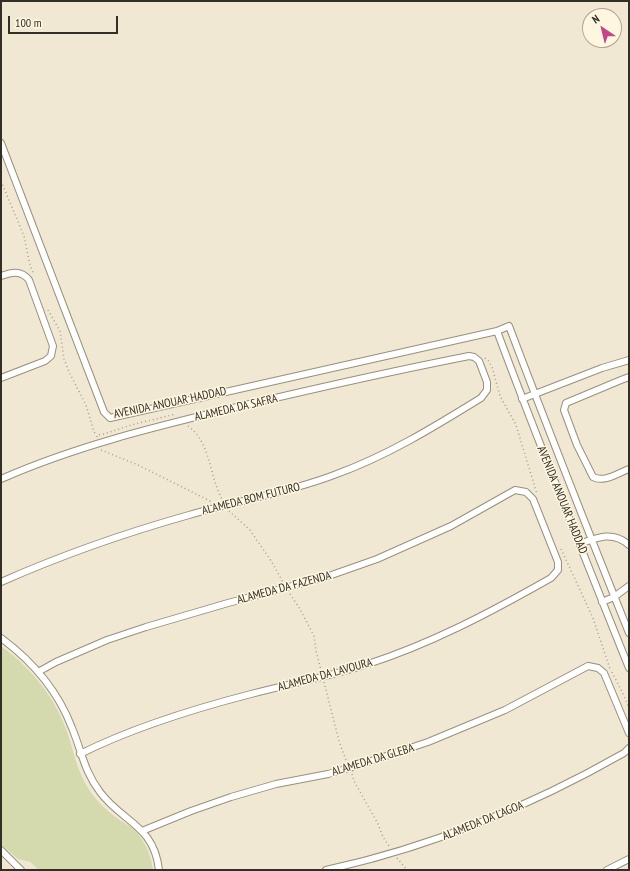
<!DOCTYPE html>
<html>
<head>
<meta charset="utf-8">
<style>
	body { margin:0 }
	#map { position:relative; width:630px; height:871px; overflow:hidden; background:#f1e8d3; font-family:"PT Sans Narrow",sans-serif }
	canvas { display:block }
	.frame { position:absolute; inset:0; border:2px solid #322f27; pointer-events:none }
	.north { position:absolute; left:582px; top:8px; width:40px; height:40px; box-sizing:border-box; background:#fff6e0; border:1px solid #ada696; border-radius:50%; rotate:325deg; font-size:11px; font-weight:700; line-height:16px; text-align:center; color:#322f27 }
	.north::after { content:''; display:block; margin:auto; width:14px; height:18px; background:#c6448c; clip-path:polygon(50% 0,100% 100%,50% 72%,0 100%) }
	.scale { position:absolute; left:8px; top:16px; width:110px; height:18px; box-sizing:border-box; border:2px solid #322f27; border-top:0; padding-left:5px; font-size:12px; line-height:14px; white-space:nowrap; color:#322f27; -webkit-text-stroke:3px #fff6e0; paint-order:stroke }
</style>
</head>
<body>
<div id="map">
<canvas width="630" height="871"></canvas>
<div class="frame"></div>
<div class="north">N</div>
<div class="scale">100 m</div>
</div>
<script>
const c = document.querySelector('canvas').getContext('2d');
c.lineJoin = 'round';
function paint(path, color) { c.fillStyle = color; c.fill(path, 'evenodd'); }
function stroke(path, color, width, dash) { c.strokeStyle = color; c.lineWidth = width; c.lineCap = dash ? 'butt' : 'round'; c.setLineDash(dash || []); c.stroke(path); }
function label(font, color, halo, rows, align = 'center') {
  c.font = font + ' "PT Sans Narrow",sans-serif'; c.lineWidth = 3; c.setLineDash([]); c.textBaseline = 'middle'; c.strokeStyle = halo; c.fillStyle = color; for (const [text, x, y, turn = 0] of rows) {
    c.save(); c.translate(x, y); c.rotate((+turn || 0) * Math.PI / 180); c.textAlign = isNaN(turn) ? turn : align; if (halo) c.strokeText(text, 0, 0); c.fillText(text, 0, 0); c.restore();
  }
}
paint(new Path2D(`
	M1 646C31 668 55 697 67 732 76 758 77 775 96 799 103 807 112 815 121 821 124 823 128 825 131 827 144 838 151 854 153 870H39L30 862 18 859 1 844Z`), '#d5d9ae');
const minor = new Path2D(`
	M1 143 104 412 110 418 497 331 509 326C548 429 588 531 629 633
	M1 276C12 272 21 270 29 280L53 346 51 356 45 361 1 378
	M497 331C539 444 584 556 629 668
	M629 377 621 380 566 403 564 410 577 445 593 477C604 483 618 473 629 469
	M522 399 602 368 629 360
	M1 479C78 445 159 426 241 406 317 388 393 371 469 356L474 357 479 361 487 382V390L481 398C434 427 387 456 334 475 287 493 237 501 189 515 125 533 62 555 1 582
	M580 544C598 537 613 531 629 545
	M602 602 614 597 629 586
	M1 638C32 661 58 691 72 728 82 752 84 771 100 792 122 822 154 825 159 870
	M38 672 56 662 107 640 146 627 228 603 323 578 377 559 451 526 515 490 526 492 533 499 558 562V570L551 578C491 612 431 644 365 665 327 677 289 684 251 694 193 709 134 727 80 754
	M142 831 191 811 231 797 276 784 328 774 350 768 428 742 505 710 588 666 598 668 604 673 629 733
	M1 850 21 870
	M326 870C431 847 531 806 624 753L629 748
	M607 870 629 859`);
stroke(minor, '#98907c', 8);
stroke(new Path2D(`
	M1 181 24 236 30 265 34 275
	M48 310 60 331 64 359 70 374 86 405 94 432 97 435
	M485 358 488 360 492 367 500 396 516 425 537 494
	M188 426C211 443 209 475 222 499
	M97 437V435L104 434 131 425 176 414
	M101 450 138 465 212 502
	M229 511 250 530 256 539 270 559 283 582
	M561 549 593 618 610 669
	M290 594 300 609 314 636 316 651 321 670
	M612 672 626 700 629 709
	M324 682 339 741 347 763
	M352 774 354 781 377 822 383 837 389 846
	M397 858 407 870`), '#a49e8e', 1.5, [1, 3]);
stroke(minor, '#fff', 6);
label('12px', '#322f27', '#fff6e0', [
	["AVENIDA ANOUAR HADDAD",170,403,-12],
	["ALAMEDA DA SAFRA",236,408,-13],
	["ALAMEDA BOM FUTURO",251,499,-14],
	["AVENIDA ANOUAR HADDAD",562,500,68],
	["ALAMEDA DA FAZENDA",284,588,-15],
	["ALAMEDA DA LAVOURA",325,675,-15],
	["ALAMEDA DA GLEBA",373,760,-17],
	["ALAMEDA DA LAGOA",483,821,-22]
]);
</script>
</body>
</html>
